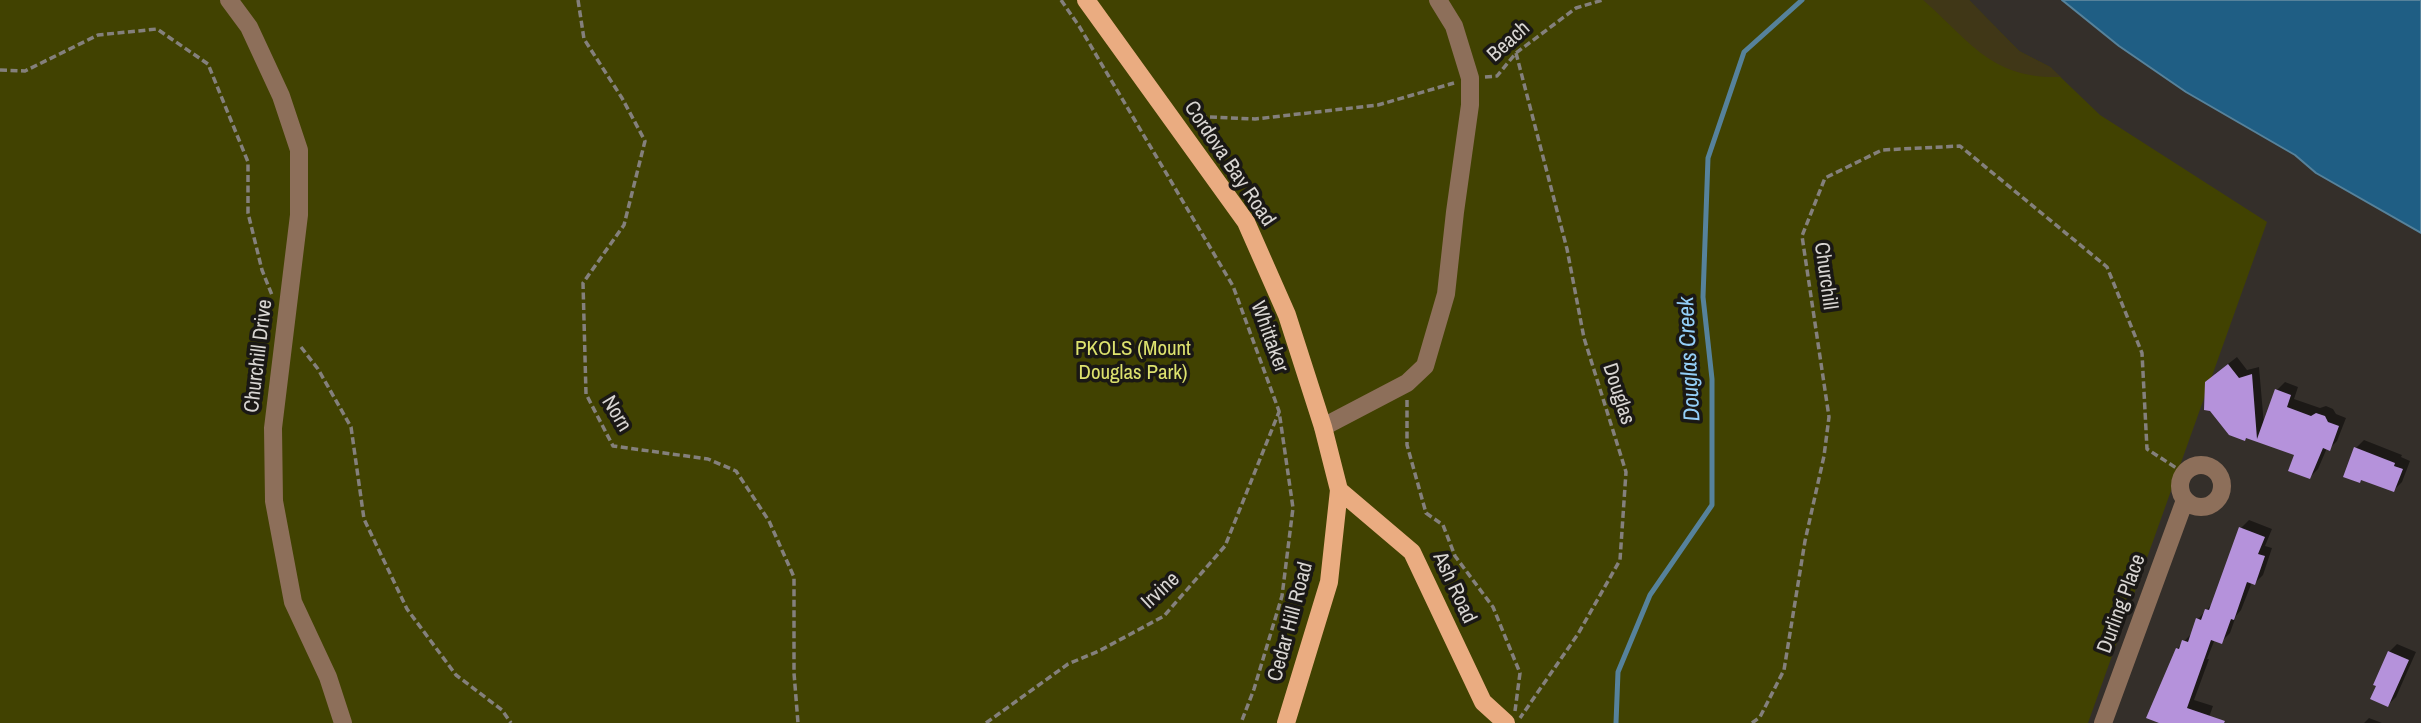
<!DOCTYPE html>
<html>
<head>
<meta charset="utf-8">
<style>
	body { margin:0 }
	canvas { display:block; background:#342f2a }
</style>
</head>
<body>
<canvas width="2421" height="723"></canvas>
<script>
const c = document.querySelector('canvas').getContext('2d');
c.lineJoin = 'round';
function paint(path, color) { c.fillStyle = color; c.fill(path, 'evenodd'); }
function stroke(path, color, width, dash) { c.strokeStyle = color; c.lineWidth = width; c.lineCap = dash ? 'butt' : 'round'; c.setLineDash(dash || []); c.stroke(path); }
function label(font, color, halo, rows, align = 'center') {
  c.font = font + ' "Archivo Narrow",sans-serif'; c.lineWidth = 7; c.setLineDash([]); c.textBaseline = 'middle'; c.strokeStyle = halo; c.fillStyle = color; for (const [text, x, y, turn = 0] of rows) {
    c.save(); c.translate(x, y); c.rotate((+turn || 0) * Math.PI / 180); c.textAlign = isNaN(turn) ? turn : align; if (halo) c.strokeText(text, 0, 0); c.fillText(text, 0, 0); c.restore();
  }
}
paint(new Path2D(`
	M0 0H1969L2019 51 2050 67 2100 115 2267 222 2088 723H0Z`), '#414201');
paint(new Path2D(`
	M1923 0H1969L2019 51 2050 67 2061 77C1991 79 1971 42 1923 0Z`), '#403717');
const water = new Path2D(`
	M2062 0H2421V233L2316 173 2295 155 2186 92 2119 46Z`);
paint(water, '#1f5e84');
stroke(water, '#56829b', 2);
paint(new Path2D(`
	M2237 357 2247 370 2259 367 2264 425 2277 390 2285 382 2298 387 2294 399 2320 408 2326 406 2333 409 2336 414 2346 418 2337 441 2329 449 2327 448 2318 469 2310 477 2296 454 2247 436 2215 374Z
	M2364 440 2402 455 2401 457 2410 461 2402 482 2394 490 2362 479 2360 481 2356 448Z
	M2249 520 2272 529 2265 546 2272 548 2263 575 2255 583 2252 582 2241 610 2236 616 2230 633 2221 642 2215 639 2207 659H2209L2194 700 2213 706 2207 723H2165L2177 649 2192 633 2198 619 2214 602 2241 528Z
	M2397 644 2416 652 2396 697 2388 705 2389 652Z
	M2369 718 2382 723H2364Z`), '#0007');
stroke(new Path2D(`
	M1616 723 1618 672 1650 595 1712 505V379L1703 297 1708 158 1744 52 1802 0`), '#56829b', 5);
paint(new Path2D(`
	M2228 364 2239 378 2252 374 2257 439 2275 389 2291 395 2287 407 2311 416 2316 413 2325 416 2328 422 2339 426 2330 451 2323 448 2310 479 2288 471 2294 455 2246 438 2245 441 2229 435 2210 411 2204 410 2205 382Z
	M2354 447 2395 463 2394 466 2403 469 2394 492 2361 480 2360 483 2343 477Z
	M2239 527 2265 537 2258 554 2265 556 2255 585 2247 582 2234 620 2231 619 2222 644 2211 640 2187 708 2225 721 2224 723H2159L2146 718 2176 648 2179 649 2182 640 2188 642 2196 618 2201 620 2205 609 2209 610Z
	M2388 651 2409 660 2388 707 2370 699 2376 686 2373 685Z`), '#b592db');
stroke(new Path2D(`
	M578 0 584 39 622 98 645 141 624 225 583 283 586 394 613 446 708 459 736 471 769 521 794 577V673L798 723
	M1061 0 1079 26 1233 286 1279 411 1293 508 1282 596 1254 689 1241 723
	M1516 53 1567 249 1584 338 1626 472 1620 560 1578 634 1520 718
	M0 70 25 71 98 35 157 29 208 64 248 162V213L262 270 272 295
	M1485 77 1497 76 1516 53 1576 8 1603 0
	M1189 116 1255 119 1378 105 1454 83
	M301 347 318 369 351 427 364 519 407 609 456 675 502 710 511 723
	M1407 400V445L1426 513 1443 525 1455 556 1493 607 1520 673 1515 711
	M986 723 1068 664 1099 651 1164 616 1225 546 1279 412
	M1752 723 1760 717 1784 670 1805 541 1824 456 1829 417 1802 236 1825 178 1882 150 1960 146 2107 267 2142 353 2147 449 2184 473`), '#84807c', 3.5, [7, 3.5]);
stroke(new Path2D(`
	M229 0 249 27 281 96 299 150V215L273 428 274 501 293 602 328 677 343 723
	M1323 427 1407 383 1425 366 1446 294 1455 212 1470 105V78L1454 26 1438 0
	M2180 486a21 21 0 1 1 42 0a21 21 0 1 1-42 0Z
	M2103 723 2185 500`), '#8d6f5a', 18);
stroke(new Path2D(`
	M1086 0 1246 222 1287 315 1323 427 1339 490 1329 582 1286 723
	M1339 490 1412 552 1483 702 1506 723`), '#eaac81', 18);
label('21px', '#d8d5d2', '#1a1815', [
	["Beach",1509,42,-42],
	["Cordova Bay Road",1229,164,56],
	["Churchill",1825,276,82],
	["Whittaker",1269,337,70],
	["Churchill Drive",259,356,-83],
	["Douglas",1618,394,72],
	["Norn",616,414,59],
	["Ash Road",1454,588,65],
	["Irvine",1161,591,-43],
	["Durling Place",2122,604,-70],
	["Cedar Hill Road",1291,622,-75]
]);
label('21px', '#dde26e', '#1a1815', [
	["PKOLS (Mount",1133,349],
	["Douglas Park)",1133,373]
]);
label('italic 23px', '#94cff8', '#1a1815', [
	["Douglas Creek",1690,359,-93]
]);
</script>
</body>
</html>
